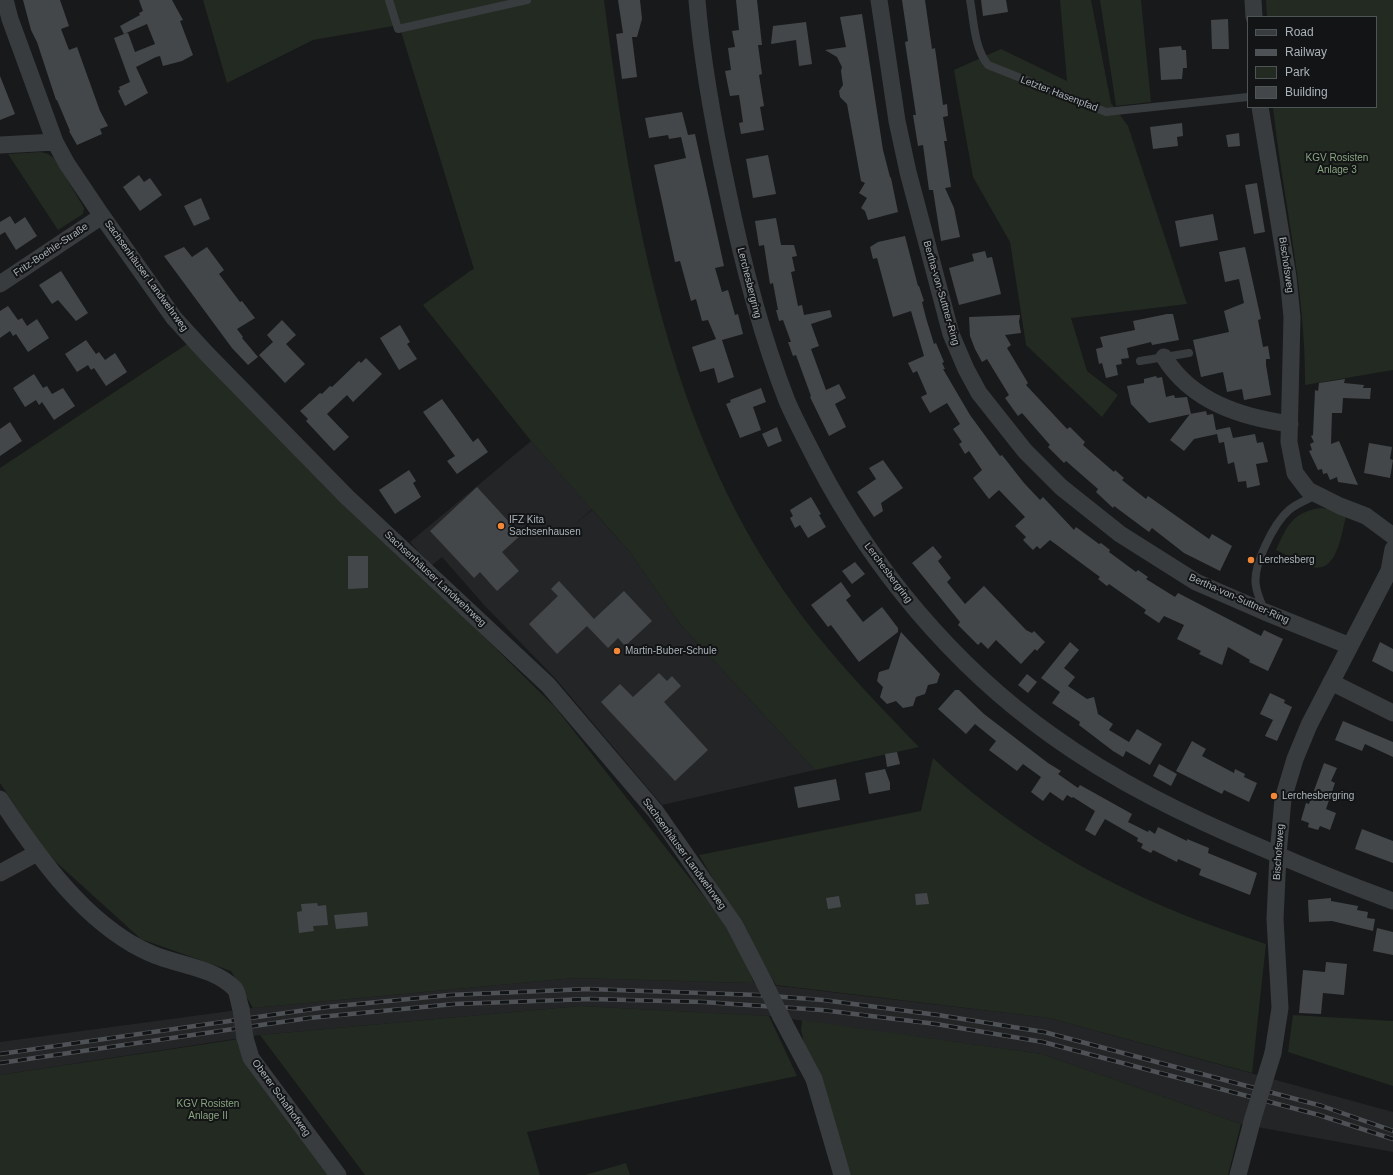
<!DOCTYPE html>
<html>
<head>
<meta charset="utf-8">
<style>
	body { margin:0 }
	#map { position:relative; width:1393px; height:1175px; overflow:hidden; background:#18191a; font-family:Helvetica,sans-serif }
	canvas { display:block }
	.legend { position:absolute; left:1247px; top:16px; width:130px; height:92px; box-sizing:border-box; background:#131415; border:1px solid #4f5457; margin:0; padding:5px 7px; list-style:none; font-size:12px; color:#aab3ba }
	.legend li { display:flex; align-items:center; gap:8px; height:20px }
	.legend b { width:20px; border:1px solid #4f5457 }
</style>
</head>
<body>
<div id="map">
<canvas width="1393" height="1175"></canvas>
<ul class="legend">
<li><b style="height:5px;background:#393c3f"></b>Road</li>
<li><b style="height:5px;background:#4e5256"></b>Railway</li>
<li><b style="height:11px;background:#232a22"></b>Park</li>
<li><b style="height:11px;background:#44474a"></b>Building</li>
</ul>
</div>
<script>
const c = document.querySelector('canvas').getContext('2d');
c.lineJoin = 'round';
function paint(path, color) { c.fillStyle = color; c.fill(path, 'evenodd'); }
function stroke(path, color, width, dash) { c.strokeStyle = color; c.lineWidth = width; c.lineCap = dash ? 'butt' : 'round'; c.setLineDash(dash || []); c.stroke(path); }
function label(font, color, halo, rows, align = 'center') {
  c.font = font + ' Helvetica,sans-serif'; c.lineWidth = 4; c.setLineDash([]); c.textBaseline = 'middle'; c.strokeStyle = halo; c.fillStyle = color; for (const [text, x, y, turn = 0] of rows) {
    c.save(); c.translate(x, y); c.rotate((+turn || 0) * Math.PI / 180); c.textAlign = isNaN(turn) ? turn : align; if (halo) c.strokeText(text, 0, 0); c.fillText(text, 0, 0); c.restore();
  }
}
paint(new Path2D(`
	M531 441 592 509 574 525 592 510 629 551 680 624 815 770 662 805 555 678 485 606 442 557 431 566 410 542Z
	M574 978 754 983 1049 1018 1393 1112V1152L1241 1124 1042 1054 769 1016 580 1006 260 1035 0 1075V1042L253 1008Z`), '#242527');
paint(new Path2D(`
	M203 0H604C630 199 663 408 776 579 817 642 867 693 919 747L815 770 680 624 629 551 531 441 423 305 470 271 474 269 399 25 313 40 227 83Z
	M1060 0H1091L1111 103 1128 126 1187 304 1071 318 1087 371 1118 395 1102 417 1026 345 1010 242 973 177 954 70 1001 49 1067 81Z
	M1100 0H1141L1151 102 1116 106Z
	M1266 0H1393V370L1305 385C1306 291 1283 200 1273 107H1376V17H1267Z
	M41 152 48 154 55 159 84 208 83 214 58 230 8 154Z
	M187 344 555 707 732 932 754 983 574 978 253 1008 231 971 141 939 46 853 0 783V468Z
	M1321 508 1334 510 1346 517C1341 534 1337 577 1309 566 1298 562 1287 555 1276 550 1287 526 1292 512 1321 508Z
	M933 758C999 821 1087 875 1172 910 1202 923 1234 933 1266 944L1252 1073 1049 1018 776 985 699 855 921 811Z
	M580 1006 769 1016 797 1076 527 1132 540 1175H365L260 1035Z
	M1293 1015 1393 1021V1086L1288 1052Z
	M802 1020 1042 1054 1241 1124 1228 1175H847L805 1047 801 1030Z
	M239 1039 331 1175H0V1075Z
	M626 1163 630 1175H585Z`), '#232a22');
paint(new Path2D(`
	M23 0H60L69 26 61 29 69 50 77 47 100 111 108 126 100 129 102 134 77 145 69 131H70L57 100H56L37 42 31 30Z
	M139 0H172L183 20 180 21 193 55 182 61 163 66 160 56 156 57 136 67 148 93 125 106 118 91 120 89 119 87 130 82 114 38 124 34 120 26 140 15 139 13 143 11ZM147 24 155 44 135 52 128 33 124 34Z
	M618 0H640L642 19 637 37H632L637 77 622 79 616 34 623 33Z
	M736 0H757L762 45H758L762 74 759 75 764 106 760 107 764 130 741 134 739 123 743 122 739 95 730 96 725 71 731 70 728 48 735 47 732 31 739 30Z
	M902 0H925L932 49 935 48 943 105 947 104 948 116 943 117 947 141H944L951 187 945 188 954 208 960 237 941 241 933 190H929L923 145 918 146 913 115H916L905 42 908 41Z
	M981 0H1006L1008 12 983 16Z
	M862 14 883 150 890 177 891 178 898 212 868 220 865 211 861 208 867 198 859 193 865 183 861 181 847 104 840 97 839 91 843 85 841 71 842 67 837 57 825 50 846 47 840 17Z
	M1228 19 1229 49H1212L1211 20Z
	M806 22 812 64 799 66 796 40 771 44 773 26Z
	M1181 46 1182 50H1186L1187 68H1183L1182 79 1161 80 1159 48Z
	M0 76 15 114 0 120Z
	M682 112 688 135 695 134 724 266 715 268 722 292 728 290 735 315 738 314 743 334 722 340 734 377 718 383 714 368 700 372 692 347 716 339 708 320 702 321 696 299 691 301 680 261 675 262 654 165 686 158 681 137 669 139 668 135 649 138 645 118Z
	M1182 123 1183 136 1177 137 1178 146 1153 149 1150 127Z
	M1239 133 1240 146 1228 147 1226 135Z
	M768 155 776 194 753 198 746 159Z
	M139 175 144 182 150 178 162 195 140 211 123 187Z
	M1257 183 1265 232 1254 234 1245 185Z
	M201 198 210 219 194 226 184 206Z
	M1213 214 1218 240 1180 247 1175 221Z
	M10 216 15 224 25 217 37 236 16 250 5 232 0 235V222Z
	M776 218 781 245H794L797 256 792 257 795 271 791 272 798 306 802 305 804 315 830 310 832 317 811 324 819 346 811 349 826 390 839 384 846 398 835 404 846 427 829 436 810 397 811 396 796 355 793 356 788 342H791L783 320 779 321 776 310H778L773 283 770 284 764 245 759 246 755 221Z
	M905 236 918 286H919L924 301 922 302 926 318 934 344 936 343 944 362 942 363 945 369H943L970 415 1000 456 1002 455 1024 483 1040 500 1043 497 1074 530 1076 527 1099 544 1101 543 1110 550 1109 552 1136 572 1138 570 1148 577 1146 579 1175 597 1178 593 1261 636 1264 630 1283 639 1268 671 1249 662 1250 660 1228 647 1222 665 1199 654 1201 651 1177 639 1184 625 1164 616 1159 623 1144 613 1146 610 1109 584 1107 586 1098 579 1100 577 1050 540 1040 549 1037 546 1033 550 1023 540 1026 537 1015 526 1025 517 999 490 989 499 973 478 982 470 969 451 965 454 959 444 962 442 953 429 960 424 947 403 930 413 921 397 927 394 917 371 913 373 908 363 924 356 911 311 893 317 877 258 873 259 870 247 878 242Z
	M184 247 192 257 207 247 224 270 219 274 240 302 242 301 255 318 237 329 243 337 242 338 258 357 248 365 232 348 164 256Z
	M1245 247 1261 319 1258 320 1263 347 1268 346 1270 359H1266V365L1271 395 1244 400 1242 389 1227 392 1223 372 1201 377 1193 340 1229 332 1224 311 1244 303 1239 279 1225 282 1219 252Z
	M985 251 987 258 992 257 1001 294 959 305 949 268 974 261 972 254Z
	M61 271 88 313 76 321 58 300 52 304 39 285Z
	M8 306 18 320 22 318 27 326 37 319 49 338 28 352 16 334 13 336 10 331 0 338V311Z
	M1167 314H1173L1179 340 1152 345 1151 342 1127 348 1129 358 1121 359 1122 364 1116 365 1118 375 1106 378 1102 363 1099 364 1096 349 1103 347 1100 337 1135 330 1133 321Z
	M1020 315 1019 322 1021 333 1005 335 1011 345 1007 348 1028 383 1026 385 1067 429 1070 427 1085 442 1083 445 1114 472 1115 470 1124 478 1122 480 1146 499 1148 496 1209 539 1212 534 1232 546 1220 571 1184 553 1152 528 1149 532 1114 506 1113 508 1096 492 1098 489 1066 461 1064 463 1048 447 1050 445 1022 413 1018 416 1005 398 1009 395 987 359 982 362 975 349 970 336 969 317Z
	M282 320 296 335 286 344 305 364 285 383 259 355 273 342 267 335Z
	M400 325 410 342 407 344 417 359 399 370 380 338Z
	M86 340 96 354 99 352 105 360 115 353 127 372 106 386 94 368 91 370 88 365 77 372 65 354Z
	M366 358 382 374 353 402 347 395 327 414 349 437 334 451 306 421 308 419 300 411 320 393 322 394 330 386 332 387 359 361 361 363Z
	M34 374 43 388 47 386 52 394 63 388 75 406 54 420 42 402 39 405 36 400 25 407 13 388Z
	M1156 376 1157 378 1162 377 1166 397 1174 395 1175 398 1187 397 1191 414 1149 423 1131 404 1127 386 1144 383V379Z
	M1345 379 1344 383 1364 385 1363 388H1371L1370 399 1343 398 1342 413H1332L1331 444 1339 441 1358 485 1338 482 1337 477 1330 480 1327 473 1323 474 1322 469 1318 470 1309 451 1312 450 1310 444 1314 442 1311 436 1313 435 1315 390 1318 391 1319 383Z
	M761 388 766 402 753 407 761 430 740 438 726 404 731 402 730 400Z
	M442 399 473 442 478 438 488 452 457 474 447 461 455 456 423 412Z
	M1206 411 1207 415 1213 414 1216 430 1230 427 1233 438 1255 434 1257 443 1263 442 1268 462 1256 464 1260 485 1247 488 1246 481 1238 482 1234 462 1228 464 1224 442 1219 443 1217 434 1194 439 1184 451 1170 440 1190 414Z
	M10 422 22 441 0 456V429Z
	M777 427 782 441 768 447 762 434Z
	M1369 443 1392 447 1390 459 1393 460 1390 478 1364 473Z
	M883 460 903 488 881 503 883 511 874 517 857 492 876 479 869 468Z
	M409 470 416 481 413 483 421 497 395 514 379 490Z
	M477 487 521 535 502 552 519 571 497 591 480 572 474 578 430 531Z
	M811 497 821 514 819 515 826 527 808 538 800 525 795 528 790 518 793 516 790 510Z
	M933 546 942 557 938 561 951 578 947 582 965 604 984 586 1026 630 1032 633 1034 631 1045 642 1037 651 1035 649 1021 664 996 640 988 649 981 642 978 645 958 625 960 622 912 563Z
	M348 556H368V588L348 589Z
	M855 562 865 574 852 584 842 571Z
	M559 581 594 619 624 591 652 621 625 646 618 638 608 648 587 626 557 654 529 624 558 596 551 589Z
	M841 582 851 596 846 600 863 622 882 607 898 628V632L859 662 831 625 828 627 811 605Z
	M901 632 940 674 937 683 928 685 925 694 916 697 913 706 903 708 896 701 887 704 880 697 883 687 877 681 879 672 889 669Z
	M1070 642 1079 650 1064 668 1075 677 1068 686 1087 699 1094 697 1098 714 1113 724 1109 730 1129 742 1137 729 1162 744 1150 765 1126 751 1123 757 1113 751 1079 725 1080 722 1052 703 1060 692 1041 678Z
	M1380 642 1393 649V672L1372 661Z
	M659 673 667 681 672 676 681 686 664 702 708 750 675 781 601 702 620 684 633 697Z
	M1027 674 1037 682 1028 693 1018 685Z
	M955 690H959L984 714 1048 763 1061 771 1058 774 1078 788 1080 785 1132 814 1128 822 1148 832 1149 830 1155 834 1158 827 1187 841V839L1209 848 1208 853 1257 873 1250 895 1199 875 1201 869 1178 859 1177 862 1153 850 1151 853 1141 848 1143 844 1137 841 1138 838 1105 819 1095 836 1085 830 1095 811 1073 797 1072 798 1067 795 1063 801 1050 792 1043 801 1031 792 1041 777 1023 764 1017 771 989 750 996 741 975 724 966 734 938 709Z
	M1270 693 1285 700 1284 703 1292 707 1277 741 1265 736 1273 720 1260 714Z
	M1343 721 1393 742V757L1365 744 1362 751 1335 740Z
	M1192 741 1206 749 1202 756 1234 773 1235 769 1245 774 1244 777 1257 783 1249 802 1224 790 1222 794 1176 771Z
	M897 752 900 764 887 767 885 754Z
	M1324 763 1337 768 1331 781 1335 783 1326 809 1336 813 1330 830 1320 826 1318 830 1308 827 1309 823 1301 820 1306 803 1309 804Z
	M1159 764 1177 774 1171 786 1153 776Z
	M885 769 890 783V790L869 794 865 773Z
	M836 779 840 800 798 808 794 787Z
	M1362 829 1393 841V863L1355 849Z
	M927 893 929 904 916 905 915 894Z
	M839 896 841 907 828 909 826 898Z
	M1331 898V901L1358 906 1357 910 1368 912 1367 918 1375 919 1373 931 1332 921 1309 922 1308 900Z
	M317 903 318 906 326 905 328 925 313 926 314 931 299 933 297 912 302 911 301 904Z
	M367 912 368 926 336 929 334 915Z
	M1377 928 1393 932V955L1373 951Z
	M1326 962 1347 964 1344 995 1323 993 1321 1014 1299 1013 1303 970 1325 972Z`), '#44474a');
stroke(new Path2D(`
	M389 0 398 29 527 0
	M970 0C974 21 974 48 988 65L1106 112 1248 97
	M1140 361 1189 353
	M1264 610C1261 602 1257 594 1256 586 1252 566 1274 523 1289 510 1297 503 1307 500 1316 495`), '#393c3f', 8);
stroke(new Path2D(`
	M5 0 10 19 55 142 67 164 102 216 174 318 207 354 347 497 548 685 656 812 734 924 765 984
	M697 0C702 63 714 127 727 188 742 261 760 332 787 401 796 422 807 442 817 462 872 568 953 665 1051 735 1116 782 1188 817 1262 848 1305 867 1349 885 1393 901
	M879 0 897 121 908 172 951 334 966 369 979 393 1025 451 1061 487 1120 534 1196 582 1265 612 1350 646
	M1253 0 1254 17
	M1260 107 1288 277 1292 317 1289 442 1295 473 1308 490 1340 506 1366 516 1393 536
	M0 145 55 142
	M0 284 102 216
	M1164 357C1192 402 1241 417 1290 424
	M1331 682 1393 713
	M0 799C35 852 76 911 132 944 141 949 151 954 160 957 184 966 216 969 235 989 238 993 239 1004 241 1009
	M0 873 37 853
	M781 1017 814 1079 842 1175
	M245 1038 251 1058 338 1175
	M1273 1053 1280 1008 1275 919 1278 855 1283 799 1295 759 1309 725 1389 571 1393 549
	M1238 1175 1253 1118`), '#393c3f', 17);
const rail = new Path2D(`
	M0 1054 327 1007 450 995 588 989 758 995 823 1000 938 1015 1044 1032 1322 1106 1393 1131
	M0 1063 309 1018 454 1004 590 999 704 1002 822 1010 936 1024 1043 1042 1319 1115 1393 1139`);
stroke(rail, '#4e5256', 4.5);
stroke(rail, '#131415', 3, [9]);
stroke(new Path2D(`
	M765 984 781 1017
	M241 1009 245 1038
	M1253 1118 1273 1053`), '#393c3f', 17);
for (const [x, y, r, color] of [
	[501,526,4,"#f38738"],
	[1251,560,4,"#f38738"],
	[617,651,4,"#f38738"],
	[1274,796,4,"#f38738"]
]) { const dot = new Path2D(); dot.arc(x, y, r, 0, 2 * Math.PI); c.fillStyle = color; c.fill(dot); stroke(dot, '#131415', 1.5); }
label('10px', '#aab3ba', '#131415', [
	["Letzter Hasenpfad",1059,94,21],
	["Fritz-Boehle-Straße",51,250,-34],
	["Bischofsweg",1286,265,82],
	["Sachsenhäuser Landwehrweg",146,276,54],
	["Lerchesbergring",749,283,76],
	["Bertha-von-Suttner-Ring",941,293,74],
	["Lerchesbergring",888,573,53],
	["Sachsenhäuser Landwehrweg",435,579,43],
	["Bertha-von-Suttner-Ring",1239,599,24],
	["Bischofsweg",1279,852,-86],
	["Sachsenhäuser Landwehrweg",684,854,54],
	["Oberer Schafhofweg",281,1098,54]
]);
label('10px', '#88a581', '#131415', [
	["KGV Rosisten",1337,158],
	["Anlage 3",1337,170],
	["KGV Rosisten",208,1104],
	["Anlage II",208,1116]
]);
label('10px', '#aab3ba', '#131415', [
	["IFZ Kita",509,520],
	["Sachsenhausen",509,532],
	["Lerchesberg",1259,560],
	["Martin-Buber-Schule",625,651],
	["Lerchesbergring",1282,796]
], 'left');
</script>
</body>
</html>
